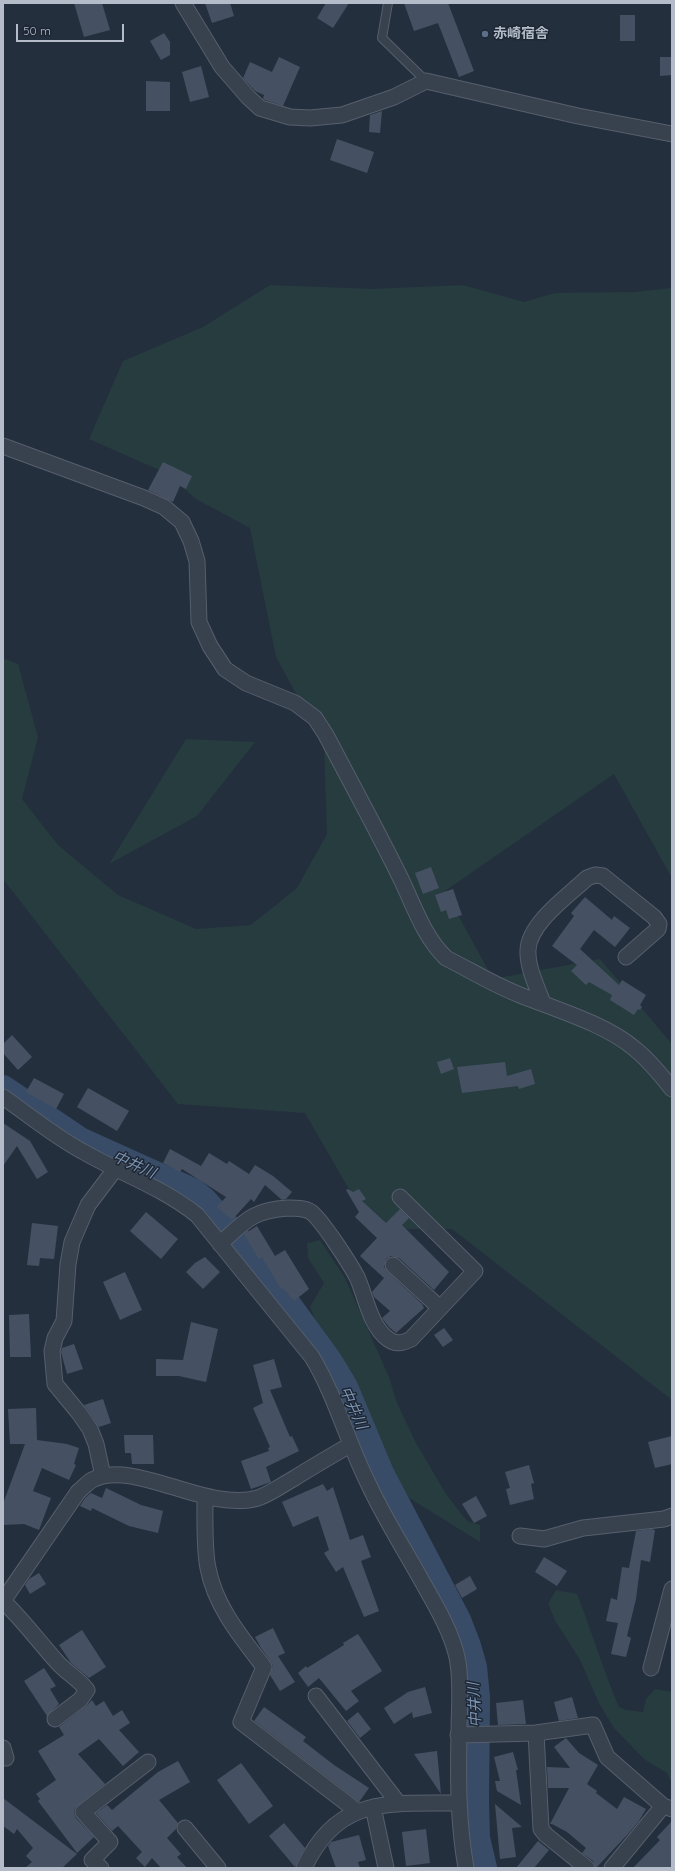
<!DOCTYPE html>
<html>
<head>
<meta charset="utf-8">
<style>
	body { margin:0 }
	#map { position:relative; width:675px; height:1871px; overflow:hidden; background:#242f3e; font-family:Quicksand,sans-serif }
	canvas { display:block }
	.frame { position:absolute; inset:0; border:4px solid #b4bcc9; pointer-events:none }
	.scale { position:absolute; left:16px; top:24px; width:108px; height:18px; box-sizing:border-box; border:2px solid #b4bcc9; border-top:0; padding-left:5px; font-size:12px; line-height:14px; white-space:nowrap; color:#b4bcc9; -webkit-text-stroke:3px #1d2633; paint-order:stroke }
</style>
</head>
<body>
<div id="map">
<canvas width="675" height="1871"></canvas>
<div class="frame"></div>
<div class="scale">50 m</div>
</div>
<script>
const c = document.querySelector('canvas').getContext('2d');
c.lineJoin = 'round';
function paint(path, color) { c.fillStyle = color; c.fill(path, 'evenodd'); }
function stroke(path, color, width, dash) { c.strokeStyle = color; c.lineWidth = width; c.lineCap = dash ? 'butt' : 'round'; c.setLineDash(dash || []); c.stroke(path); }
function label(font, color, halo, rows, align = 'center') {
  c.font = font + ' Quicksand,"Noto Sans JP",sans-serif'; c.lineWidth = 3; c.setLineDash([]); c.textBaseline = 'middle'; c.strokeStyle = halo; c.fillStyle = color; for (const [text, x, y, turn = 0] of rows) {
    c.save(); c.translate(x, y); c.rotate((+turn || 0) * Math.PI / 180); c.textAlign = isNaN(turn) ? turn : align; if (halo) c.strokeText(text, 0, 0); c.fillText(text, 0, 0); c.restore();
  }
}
paint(new Path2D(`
	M270 285 373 289 463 285 524 302 555 293 634 292 672 288V878L614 774 445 891 493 979 600 959 672 1044V1400L452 1229H372L305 1113 178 1104 3 879V658L18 664 38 737 22 799 58 845 118 895 196 929 251 925 297 888 327 834 324 745 276 657 250 528 196 499 166 473 89 439 123 361 203 327Z
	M186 739 255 742 197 816 109 864Z
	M320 1240 345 1278 389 1377 397 1403 416 1443 446 1494 467 1521 480 1525V1542L398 1491 381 1451 367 1427 352 1393 338 1355 319 1330 310 1307 324 1283 308 1258 307 1243Z
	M556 1590 577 1594C592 1632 603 1670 619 1707L626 1710 643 1712 646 1699 655 1689 672 1692V1783L667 1773 644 1759 614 1728 599 1703 580 1660 556 1622 548 1604Z`), '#263c3f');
stroke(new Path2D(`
	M3 1088 80 1140 193 1191 205 1201 250 1252 330 1362 345 1387 381 1473 458 1620 468 1646 474 1667 477 1697 476 1802 477 1838 484 1868`), '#394c67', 26);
paint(new Path2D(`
	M74 3H102L110 30 84 37Z
	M205 3H230L234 16 212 23Z
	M326 3H349L333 28 317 18Z
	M404 3H448L474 71 459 77 438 23 414 31Z
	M620 15H635V41H620Z
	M164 33 170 42V55L161 60 150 41Z
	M279 57 300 67 283 106 265 100 263 99 264 95 255 91 243 78 250 62 272 72Z
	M660 57H672V75L660 76Z
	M201 66 209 97 190 102 182 72Z
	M146 81 170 82V111H146Z
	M382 111 380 133 369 132 370 115Z
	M337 139 374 152 367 173 330 160Z
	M163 462 192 476 186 489 180 486 173 502 148 490Z
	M431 867 439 888 423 894 415 873Z
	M453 889 462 915 449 919 446 910 441 912 435 895Z
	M585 897 612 920 614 916 630 928 615 947 594 930 580 949 619 985 622 980 646 995 640 1005 642 1007 640 1010 638 1009 634 1015 610 1000 612 995 589 982 586 985 571 971 577 965 552 946 574 916 571 913Z
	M12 1035 32 1057 18 1070 3 1053V1044Z
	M450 1058 454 1069 441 1074 437 1062Z
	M505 1062 507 1076 531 1069 535 1084 519 1089 518 1086 462 1093 457 1067Z
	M34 1078 64 1094 56 1109 26 1092Z
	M88 1088 129 1111 117 1131 77 1107Z
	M3 1123 30 1141 48 1172 37 1179 17 1146 3 1166Z
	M170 1149 201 1166 209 1153 227 1164 229 1161 249 1174 255 1165 273 1176 292 1192 286 1199 282 1200 265 1185 254 1202 251 1199 232 1220 217 1207 226 1197 182 1169 180 1172 163 1163Z
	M348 1189 353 1192 359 1189 366 1199 362 1201 386 1223 400 1209 409 1218 402 1225 449 1272 434 1290 399 1258 391 1256 386 1259 384 1267 387 1271 422 1304 424 1308 396 1333 389 1327 382 1318 390 1311 374 1297 372 1292 384 1278 360 1256 377 1238 355 1217 359 1212 346 1190Z
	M146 1212 178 1239 161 1259 130 1231Z
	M32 1223 58 1226 54 1259 40 1258 39 1266 27 1265Z
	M257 1226 275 1256 285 1250 309 1289 294 1301 283 1288 281 1289 262 1257 259 1259 244 1234Z
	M205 1257 220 1272 203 1289 186 1272 195 1263Z
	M125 1272 142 1310 120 1320 103 1282Z
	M29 1314 31 1357H10L9 1315Z
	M191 1322 218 1329 206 1382 179 1376H156V1359L183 1360Z
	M444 1328 453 1340 443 1347 434 1335Z
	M74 1344 83 1369 67 1374 61 1352 62 1348Z
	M274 1359 282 1387 270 1390 290 1437 292 1436 299 1451 266 1467 271 1482 251 1489 241 1461 269 1451 268 1448 270 1447 253 1408 263 1403 253 1365Z
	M103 1399 111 1423 99 1427 84 1405Z
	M36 1408 37 1440 67 1444 79 1448 74 1464 76 1465 69 1480 42 1468 33 1491 51 1498 39 1530 24 1524 3 1525V1504L25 1444H10L8 1409Z
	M124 1435H153L154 1464H132L131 1453H125Z
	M672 1436V1464L655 1468 648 1442Z
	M529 1465 534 1483 531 1484 534 1499 510 1505 506 1489 510 1488 505 1472Z
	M323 1484 327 1491 333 1487 350 1540 363 1535 371 1557 361 1561 379 1611 364 1617 343 1567 336 1572 324 1553 329 1550 318 1516 293 1527 282 1502Z
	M106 1488 141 1505 163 1511 158 1533 129 1526 92 1508 91 1511 80 1506 85 1498 91 1493 102 1498Z
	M476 1496 487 1516 474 1523 462 1504Z
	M651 1529 655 1530 650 1562 641 1560 636 1599 627 1636 631 1638 626 1657 611 1654 618 1623 606 1621 611 1598 617 1600 622 1567 629 1568 636 1531Z
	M544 1557 567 1571 557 1586 535 1572Z
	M39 1573 46 1584 30 1594 25 1585 29 1579Z
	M470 1576 477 1589 462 1598 455 1585Z
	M273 1628 285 1653 278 1656 295 1682 280 1691 270 1675 273 1666 271 1662 261 1648 255 1637Z
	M82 1630 106 1667 89 1678 71 1663 59 1645Z
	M358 1634 382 1671 351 1691 359 1701 346 1711 319 1678 308 1687 298 1673 306 1666 307 1668 344 1645 343 1643Z
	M44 1668 56 1686 50 1689 59 1704 47 1716 24 1681Z
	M425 1687 432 1713 413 1718 412 1712 394 1724 384 1708 408 1692Z
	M572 1697 578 1718 559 1721 554 1702Z
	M92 1700 96 1706 104 1701 113 1716 122 1710 130 1723 119 1730 139 1752 123 1766 99 1739 78 1754 105 1784 75 1808 74 1813 76 1818 94 1837 77 1853 38 1801 40 1799 36 1794 56 1780 38 1751 64 1735 59 1727 85 1707Z
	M523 1700 526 1724 498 1725 496 1703Z
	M264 1707 306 1737 303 1741 334 1765 369 1788 359 1802 254 1721Z
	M358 1712 371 1729 360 1738 347 1721Z
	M566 1738 579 1753 598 1765 587 1784 597 1791 596 1793 617 1809 624 1797 646 1809 639 1821 628 1834 596 1868 593 1861 582 1853 586 1848 567 1832 552 1824H550L569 1788H548L547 1767 570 1768 554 1747Z
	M437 1751 441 1794 414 1754Z
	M513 1752 518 1770H516L521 1805 497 1791 495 1781H500L494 1757Z
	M178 1761 190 1782 159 1800 178 1823 176 1829 167 1838 181 1854 177 1857 187 1868H161L152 1858 145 1867 136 1858 142 1852 118 1826 112 1831 96 1813 107 1805 112 1810 158 1772Z
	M241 1763 273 1806 249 1824 217 1780Z
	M3 1798 77 1854 62 1868H25L32 1862 26 1856 33 1848 17 1829 14 1834 3 1826Z
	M495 1804 522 1827 512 1828 516 1857 500 1859Z
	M672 1821V1868H633L660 1840 657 1837Z
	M284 1823 305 1848 295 1867 269 1836Z
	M426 1829 430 1863 406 1866 402 1832Z
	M359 1835 366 1860 358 1862 360 1868H336L328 1846 331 1842Z
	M538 1841 549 1850 534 1868H516Z`), '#455162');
const lane = new Path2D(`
	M388 3 382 38 426 81`);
const street = new Path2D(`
	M183 3 222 67 248 97 260 108 290 117 310 118 342 115 394 97 426 81 578 116 672 134
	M3 446 144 498 164 507 182 522 191 541 197 561 199 622 210 646 225 669 246 683 295 703 315 718 326 735C351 783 377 830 401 879 414 906 424 937 446 958 470 970 494 985 520 995 555 1009 606 1024 635 1049 649 1060 661 1075 672 1089
	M543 1003C537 987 527 967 528 950 529 923 568 896 587 878L595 875 603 876 654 917 659 924 658 929 626 957
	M3 1097C29 1115 54 1136 82 1151 120 1173 162 1187 197 1215L312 1357C336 1397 347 1441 368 1483 384 1518 405 1550 423 1583 436 1606 451 1631 457 1657 462 1681 459 1708 459 1733 458 1778 458 1823 466 1868
	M220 1244C245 1221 253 1210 288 1208 296 1208 305 1208 311 1212 322 1220 350 1264 357 1277 366 1297 370 1326 388 1339 396 1345 403 1343 411 1339L475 1271 400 1197
	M393 1265 440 1308
	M103 1476 96 1444 90 1429 79 1413 55 1384 52 1351 55 1338 64 1321 68 1264 72 1242 88 1205 116 1168
	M205 1497C205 1518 204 1549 208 1568 215 1606 241 1637 264 1667L241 1722 358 1812
	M520 1536 544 1539 583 1528 664 1519 672 1516
	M3 1601 78 1492C83 1488 87 1483 92 1480 134 1458 206 1513 258 1498 270 1494 282 1485 293 1479 312 1467 331 1456 350 1445
	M3 1601C23 1620 39 1642 58 1663 67 1673 79 1679 87 1690L80 1700 55 1719
	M651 1668 672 1589
	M316 1696 399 1804
	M536 1733 541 1829 546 1835 587 1868
	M458 1735 536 1733 593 1725 607 1757 663 1806 672 1809
	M3 1748 6 1758
	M373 1807 386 1868
	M185 1828 218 1868
	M101 1868 92 1860 110 1842 83 1812 148 1762
	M304 1868C338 1795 389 1804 459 1803
	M612 1868 663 1806`);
stroke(lane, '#565f6c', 10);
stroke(street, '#565f6c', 17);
stroke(lane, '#38414e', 8);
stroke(street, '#38414e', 15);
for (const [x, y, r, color] of [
	[485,34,4,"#5c6f8a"]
]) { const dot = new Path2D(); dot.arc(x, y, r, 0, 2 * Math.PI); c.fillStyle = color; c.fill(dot); stroke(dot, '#1d2633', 1.5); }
label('bold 14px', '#b4bcc9', '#1d2633', [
	["赤崎宿舎",493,34]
], 'left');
label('italic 15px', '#7c92b1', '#1d2633', [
	["中井川",134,1165,24],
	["中井川",353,1408,66],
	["中井川",475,1705,-93]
]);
</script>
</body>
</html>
